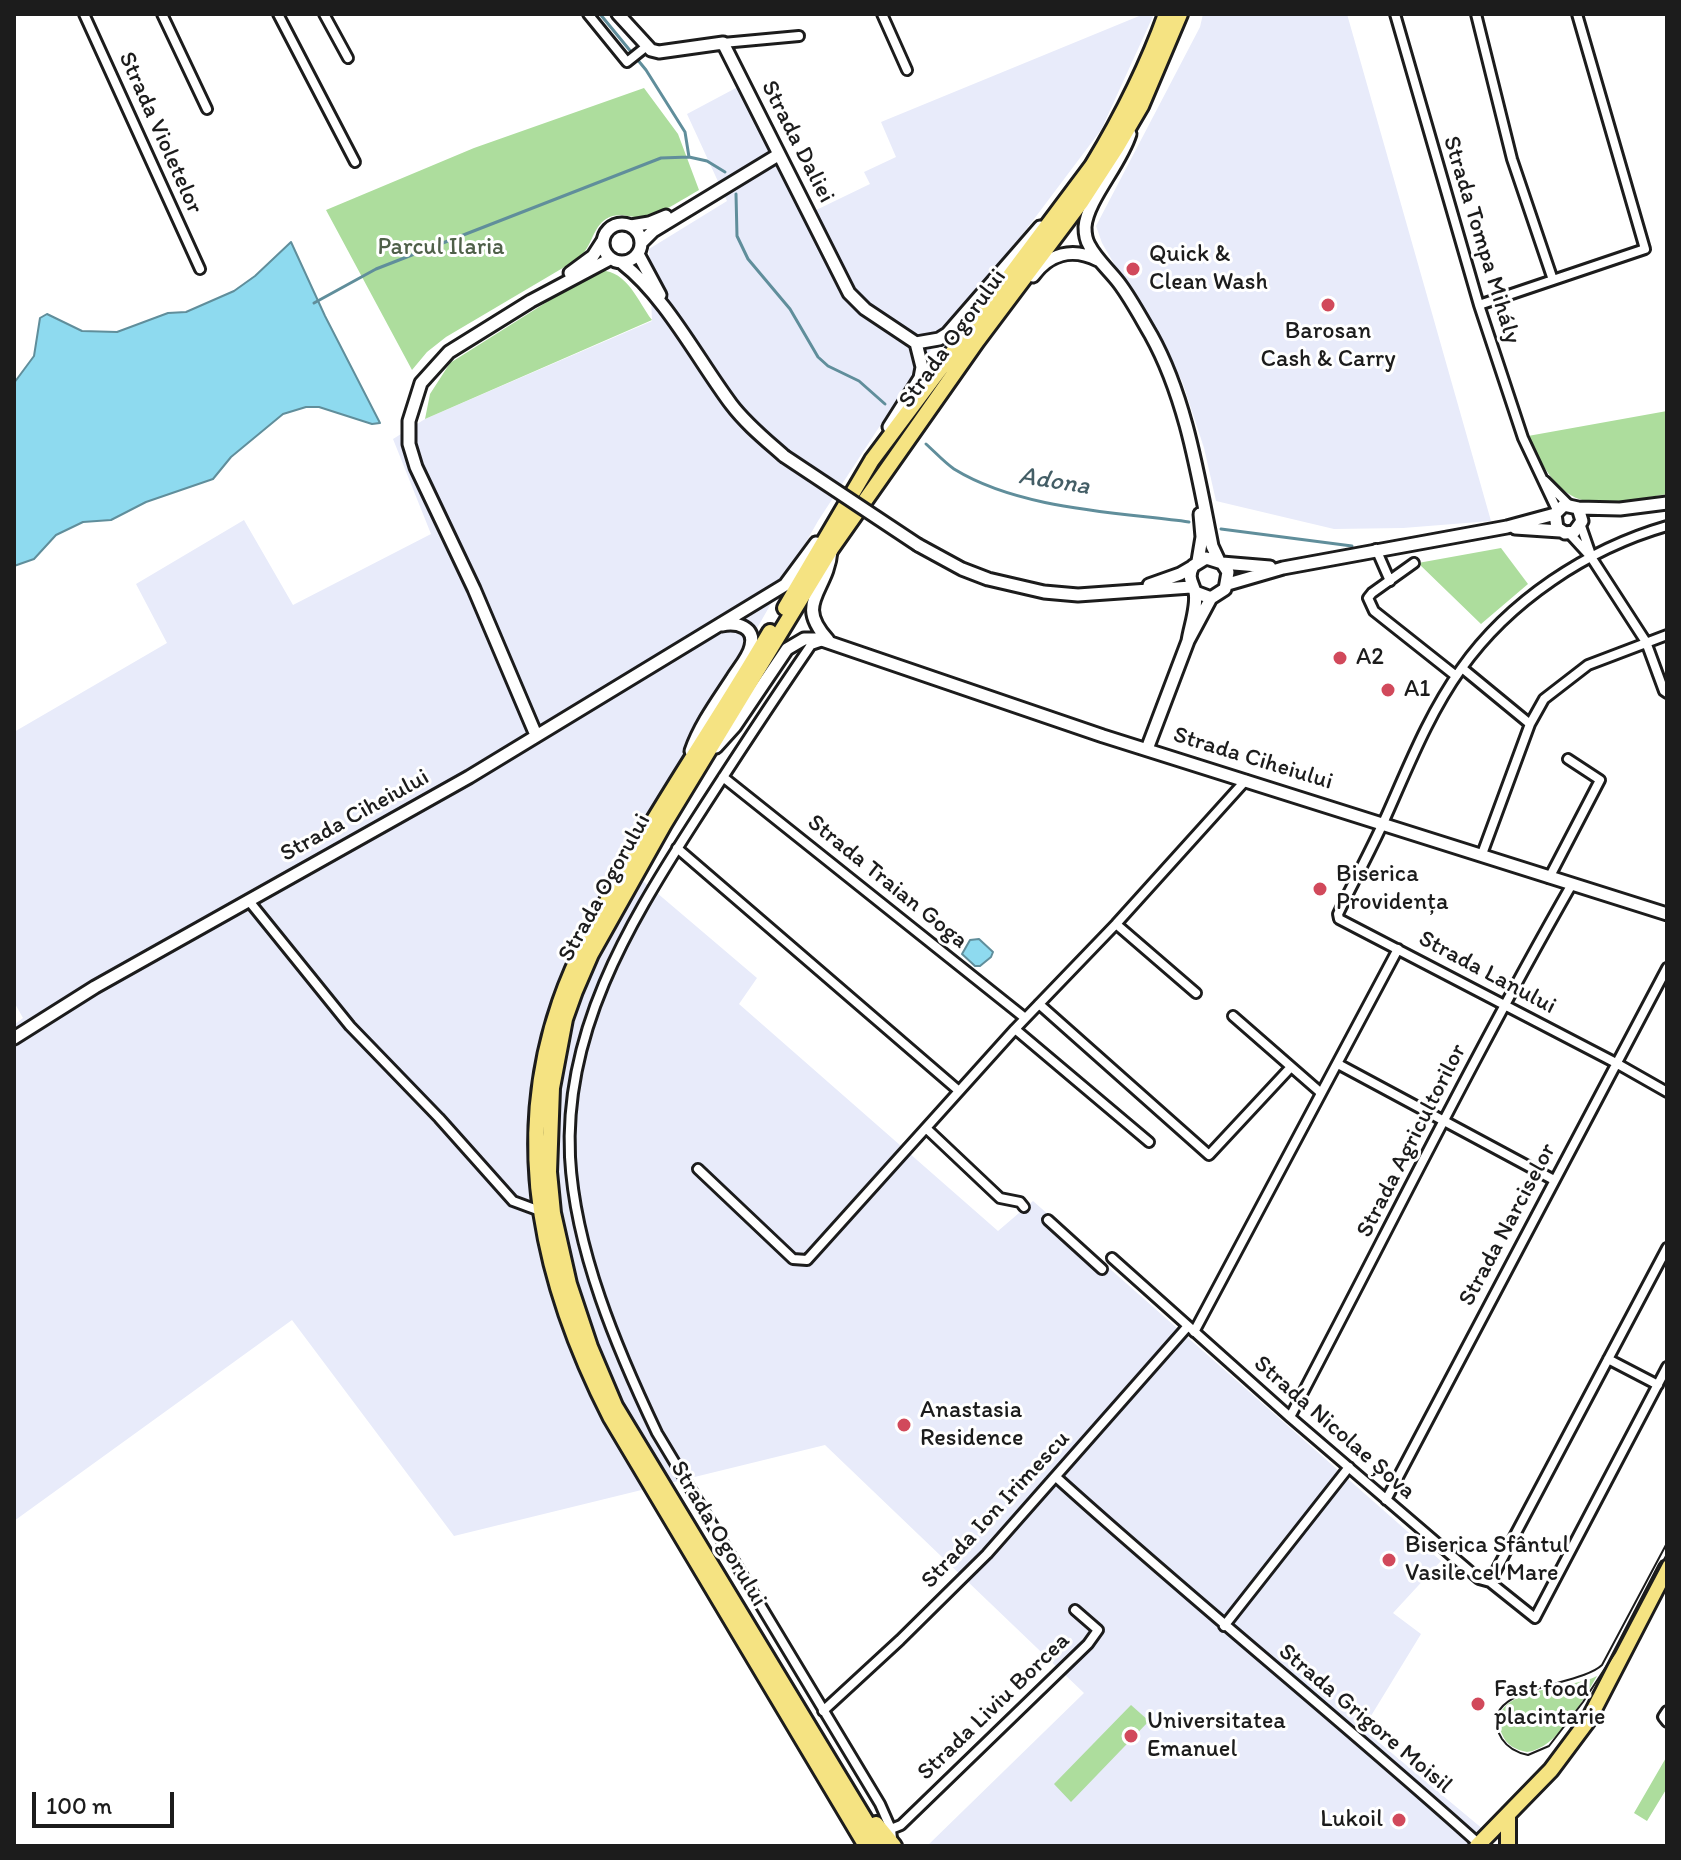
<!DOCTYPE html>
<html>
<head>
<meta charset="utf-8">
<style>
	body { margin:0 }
	#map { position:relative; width:1681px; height:1860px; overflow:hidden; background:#fff; font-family:Itim,sans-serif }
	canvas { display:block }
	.frame { position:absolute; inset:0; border:16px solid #1c1c1c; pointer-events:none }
	.scale { position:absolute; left:32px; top:1792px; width:142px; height:36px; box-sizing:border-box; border:4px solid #1c1c1c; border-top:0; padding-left:10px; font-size:24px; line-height:28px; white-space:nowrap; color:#1c1c1c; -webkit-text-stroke:6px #fff; paint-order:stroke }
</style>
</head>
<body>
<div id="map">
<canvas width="1681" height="1860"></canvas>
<div class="frame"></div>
<div class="scale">100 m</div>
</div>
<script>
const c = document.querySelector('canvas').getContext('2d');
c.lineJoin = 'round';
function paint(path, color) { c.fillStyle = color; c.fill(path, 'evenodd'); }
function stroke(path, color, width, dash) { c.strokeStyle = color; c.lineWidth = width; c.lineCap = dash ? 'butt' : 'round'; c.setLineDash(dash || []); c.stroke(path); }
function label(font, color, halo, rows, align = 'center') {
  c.font = font + ' Itim,sans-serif'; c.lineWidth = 6; c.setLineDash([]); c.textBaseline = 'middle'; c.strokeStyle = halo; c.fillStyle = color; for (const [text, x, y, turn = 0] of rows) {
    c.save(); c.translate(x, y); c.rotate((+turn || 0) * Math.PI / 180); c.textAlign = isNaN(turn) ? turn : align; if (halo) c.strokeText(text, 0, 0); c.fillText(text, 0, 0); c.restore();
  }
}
paint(new Path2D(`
	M1144 14H1154L1101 130 1016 243 952 319 900 395 818 521 623 864 757 978 739 1004 998 1231 1033 1201 1441 1561 1393 1613 1421 1634 1363 1729 1484 1830 1471 1846H927L1084 1693 825 1445 454 1536 292 1320 14 1521V1025L23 1018 14 1002V732L167 643 136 584 244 520 293 605 431 534 393 439 425 419 652 321 649 249 727 201 687 114 749 81 812 212 870 184 864 172 896 157 881 122Z
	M1203 14H1347L1491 521 1403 528 1334 529 1216 501 1204 448 1182 381 1102 243 1096 226 1200 27Z`), '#e8ebfa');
paint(new Path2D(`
	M644 88 678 134 699 190C683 199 666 211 649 216 634 221 620 210 606 219 592 228 593 246 578 259L446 337 427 352 412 370 326 210 474 148Z
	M596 271C626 267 637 300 652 320L425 419 430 394 450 363Z
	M1667 411V494C1589 507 1564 516 1528 436Z
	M1501 548 1528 584 1481 624 1418 563Z
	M1597 1676C1583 1700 1557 1749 1527 1752 1516 1750 1506 1745 1502 1734 1481 1687 1572 1690 1597 1676Z
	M1131 1705 1149 1721 1071 1802 1054 1784Z
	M1667 1756V1788L1647 1821 1634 1813Z`), '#addd9d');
const water = new Path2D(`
	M291 242 325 316 380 423 372 424 319 407H306L283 414 231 457 213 479 146 502 111 520 83 522 56 535 34 559 14 566V383L34 356 40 318 47 314 82 331 117 332 168 313 186 312 234 291 255 276Z
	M979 939 993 952 991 957 980 966H975L962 954 970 940Z`);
paint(water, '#8edaef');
stroke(water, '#608e9b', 2);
stroke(new Path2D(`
	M600 14 646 70 685 132 689 157 707 161 725 172
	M736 194 737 236 748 259 790 309 818 357 828 366 859 381 885 404
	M314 303 376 269 661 158 689 157
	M926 444C935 452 944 462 954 469 1019 509 1114 512 1189 522
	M1221 529 1352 546`), '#608e9b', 3);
const minor = new Path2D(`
	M84 14 200 269
	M162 14 207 109
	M278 14 355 162
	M324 14 348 58
	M588 14 627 62 647 46
	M882 14 907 70
	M1395 14 1479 305 1523 438 1557 510
	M1476 14 1512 159 1553 280
	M723 43 799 36
	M1479 305 1645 249 1577 14
	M1545 481 1569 505
	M1581 526 1590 552
	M1667 526C1587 549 1509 601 1461 669 1428 715 1407 770 1384 821 1370 852 1353 883 1338 914L1339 919 1616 1063 1667 1092
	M1569 533 1591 557 1646 642 1664 691 1667 693
	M1376 549 1390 581
	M1414 563 1372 593 1368 598 1374 611 1456 676
	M820 642 811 645C770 705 730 766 691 827 627 927 564 1033 570 1157 575 1250 617 1349 657 1433L880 1804 891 1829 892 1839
	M1462 668 1530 724
	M723 777 1025 1018
	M677 848 959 1091
	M1482 854 1530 724 1544 699 1588 665 1667 635
	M1549 878 1600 780 1568 759
	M249 901 350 1026 439 1118 513 1201 540 1211
	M1116 924 1196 993
	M1039 1004 1209 1155 1291 1067
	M1233 1016 1320 1092
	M1015 1029 1149 1142
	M1338 1064 1554 1180
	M927 1129 1000 1198 1020 1202 1024 1207
	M698 1169 793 1259 807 1260 1015 1029 1116 924 1246 780
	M1048 1220 1102 1269
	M1112 1258 1290 1417 1479 1579 1490 1582 1535 1618 1667 1367
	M1194 1332 1398 949
	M1608 1359 1658 1385
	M1290 1417C1384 1239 1472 1059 1572 884
	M1056 1477C1194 1602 1340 1719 1479 1844
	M1386 1500 1667 968
	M1490 1582 1667 1248
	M1224 1626 1349 1467
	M823 1711 900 1640 987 1554 1188 1326
	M1667 1711 1663 1717 1667 1722
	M891 1829 901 1825 1088 1644 1098 1630 1075 1610`);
const tertiary = new Path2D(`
	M618 14 651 50 659 52 723 43 849 293 865 309 916 343 922 367 920 378 889 427
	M1130 134C1121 164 1087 200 1085 227 1085 232 1086 240 1089 245 1096 259 1110 271 1119 283 1131 299 1141 318 1151 335 1186 398 1198 476 1212 546L1219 561
	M603 243a19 19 0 1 1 38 0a19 19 0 1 1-38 0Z
	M631 226 649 223 666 216
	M642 242 653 231 778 155
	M638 254 660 295
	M622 263C666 297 698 360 731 404 746 424 766 440 784 456
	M570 273 593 256 602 242
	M1033 276C1049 254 1072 247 1098 260
	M916 343 939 339 947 334 1040 227
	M1578 508 1620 509 1667 503
	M1515 528 1560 531
	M918 545 962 569 988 579 1044 592 1078 595 1191 587
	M1198 561 1202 537 1200 514
	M1222 563 1270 567
	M1228 584 1283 568 1507 527 1555 514 1564 505 1578 508 1582 521 1574 532 1565 533 1557 528 1555 514
	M1149 585 1180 574 1192 567
	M828 640C793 602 828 592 831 551
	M1188 641C1190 627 1198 606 1195 592 1192 581 1187 578 1193 566L1206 558 1222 563 1228 572 1225 589 1211 598 1195 592
	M536 735 474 589 416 467 409 444V421L421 383 449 352 531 301 610 259
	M716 747 735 726 787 649 804 639H819L1103 736 1667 914
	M1147 749 1188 641 1211 598
	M691 751C700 725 717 702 732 679 738 669 749 657 751 646 756 627 737 622 722 625
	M14 1038 95 987 469 777 785 585 816 543`);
const primary = new Path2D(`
	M1508 1815V1846
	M1477 1846 1551 1770 1589 1719 1667 1568`);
const trunk = new Path2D(`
	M785 608 872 460 1092 166C1121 118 1147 67 1166 14
	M770 632C723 713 670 789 624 871 600 913 576 956 560 1002 510 1146 544 1287 611 1418L866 1846
	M876 1824 894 1846
	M881 1846 615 1406 590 1347 569 1284 553 1213 549 1172 552 1088 565 1019 575 991 591 954 664 824 831 549 977 341 1082 201 1117 147 1141 106 1180 14`);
stroke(minor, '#1c1c1c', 14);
stroke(tertiary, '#1c1c1c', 17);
stroke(primary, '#1c1c1c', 20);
stroke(trunk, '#1c1c1c', 20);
stroke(minor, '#fff', 8);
stroke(tertiary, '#fff', 11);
stroke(primary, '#f5e382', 14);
stroke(trunk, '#f5e382', 14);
stroke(new Path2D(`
	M1667 1543 1602 1665C1578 1688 1470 1686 1502 1739 1508 1748 1518 1753 1528 1755L1549 1746 1583 1702 1615 1653 1667 1554`), '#1c1c1c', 2);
const tertiaryBridge = new Path2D(`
	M784 456 918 545`);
stroke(tertiaryBridge, '#1c1c1c', 17, []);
stroke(tertiaryBridge, '#fff', 11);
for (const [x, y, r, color] of [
	[1133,269,8,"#d1495b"],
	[1328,305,8,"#d1495b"],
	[1340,658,8,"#d1495b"],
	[1388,690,8,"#d1495b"],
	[1320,889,8,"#d1495b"],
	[904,1425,8,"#d1495b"],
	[1389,1560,8,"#d1495b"],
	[1478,1704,8,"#d1495b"],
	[1131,1736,8,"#d1495b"],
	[1399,1820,8,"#d1495b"]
]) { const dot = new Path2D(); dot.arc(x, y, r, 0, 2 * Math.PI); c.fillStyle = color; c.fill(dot); stroke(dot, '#fff', 3); }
label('24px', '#1c1c1c', '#fff', [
	["Strada Violetelor",160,133,66],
	["Strada Daliei",797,142,63],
	["Strada Tompa Mihály",1481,240,73],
	["Strada Ogorului",953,339,-54],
	["Strada Ciheiului",1253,759,17],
	["Strada Ciheiului",355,816,-29],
	["Strada Traian Goga",887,882,39],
	["Strada Ogorului",605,888,-61],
	["Strada Lanului",1487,973,28],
	["Strada Agricultorilor",1412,1141,-63],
	["Strada Narciselor",1508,1225,-62],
	["Strada Nicolae Șova",1334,1428,41],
	["Strada Ion Irimescu",996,1510,-47],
	["Strada Ogorului",718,1534,59],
	["Strada Liviu Borcea",994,1707,-44],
	["Strada Grigore Moisil",1365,1719,40]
]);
label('24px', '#4f6049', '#fff', [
	["Parcul Ilaria",441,248]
]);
label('24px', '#1c1c1c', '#fff', [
	["Quick &",1149,255],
	["Clean Wash",1149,283],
	["Barosan",1328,332,"center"],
	["Cash & Carry",1328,360,"center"],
	["A2",1356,658],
	["A1",1404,690],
	["Biserica",1336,875],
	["Providența",1336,903],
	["Anastasia",920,1411],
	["Residence",920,1439],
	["Biserica Sfântul",1405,1546],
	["Vasile cel Mare",1405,1574],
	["Fast food",1494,1690],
	["placintarie",1494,1718],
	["Universitatea",1147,1722],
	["Emanuel",1147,1750],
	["Lukoil",1383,1820,"right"]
], 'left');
label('italic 26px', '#445e66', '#fff', [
	["Adona",1054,482,9]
]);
</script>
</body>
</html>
